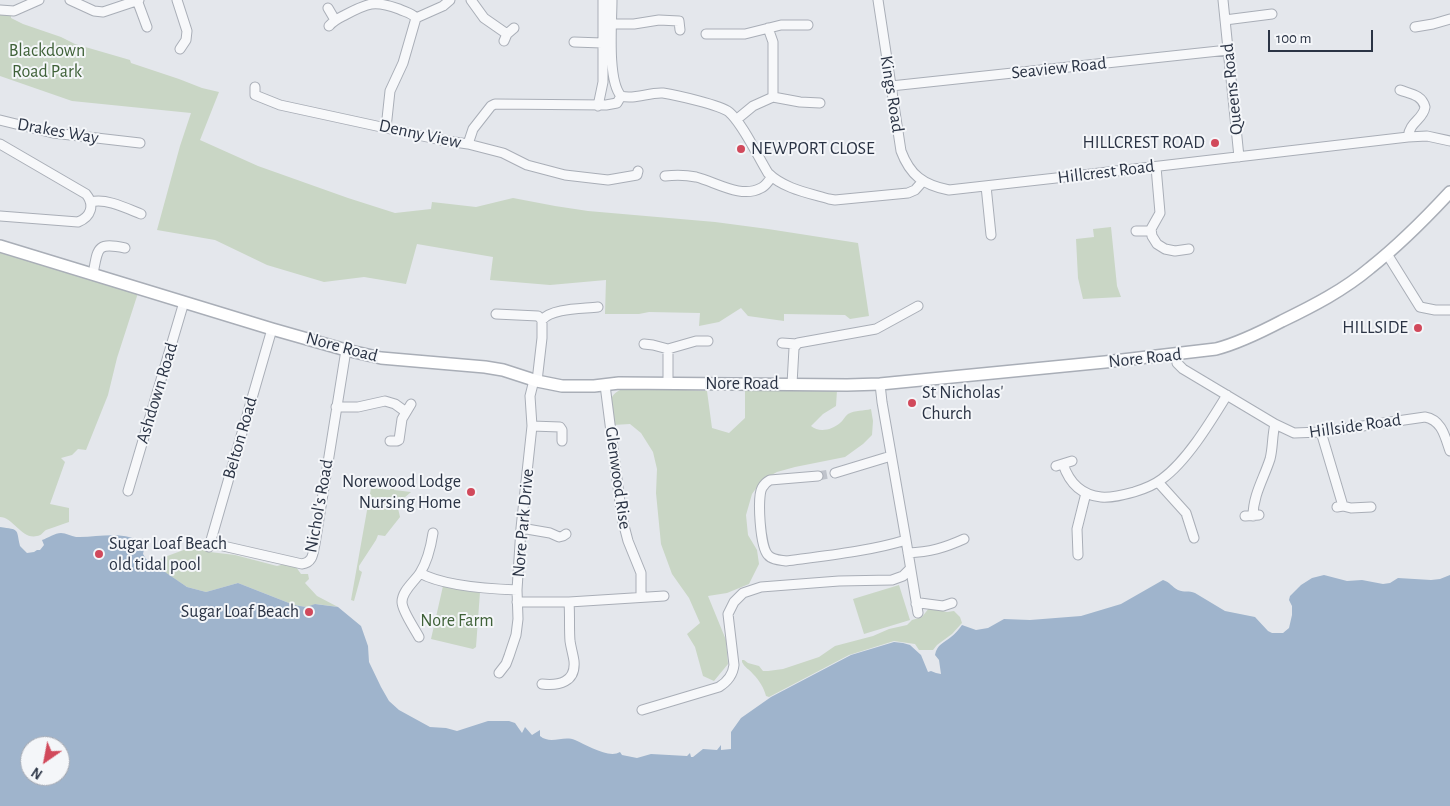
<!DOCTYPE html>
<html>
<head>
<meta charset="utf-8">
<style>
	body { margin:0 }
	#map { position:relative; width:1450px; height:806px; overflow:hidden; background:#e4e7ec; font-family:"Alegreya Sans",sans-serif }
	canvas { display:block }
	.north { position:absolute; left:20px; top:736px; width:50px; height:50px; box-sizing:border-box; background:#f4f6f9; border:1px solid #a4a8b1; border-radius:50%; rotate:213deg; font-size:14px; font-weight:700; line-height:20px; text-align:center; color:#2b3445 }
	.north::after { content:''; display:block; margin:auto; width:18px; height:22px; background:#d1495b; clip-path:polygon(50% 0,100% 100%,50% 72%,0 100%) }
	.scale { position:absolute; left:1268px; top:30px; width:105px; height:22px; box-sizing:border-box; border:2px solid #2b3445; border-top:0; padding-left:6px; font-size:15px; line-height:18px; white-space:nowrap; color:#2b3445; -webkit-text-stroke:4px #f4f6f9; paint-order:stroke }
</style>
</head>
<body>
<div id="map">
<canvas width="1450" height="806"></canvas>
<div class="north">N</div>
<div class="scale">100 m</div>
</div>
<script>
const c = document.querySelector('canvas').getContext('2d');
c.lineJoin = 'round';
function paint(path, color) { c.fillStyle = color; c.fill(path, 'evenodd'); }
function stroke(path, color, width, dash) { c.strokeStyle = color; c.lineWidth = width; c.lineCap = dash ? 'butt' : 'round'; c.setLineDash(dash || []); c.stroke(path); }
function label(font, color, halo, rows, align = 'center') {
  c.font = font + ' "Alegreya Sans",sans-serif'; c.lineWidth = 4; c.setLineDash([]); c.textBaseline = 'middle'; c.strokeStyle = halo; c.fillStyle = color; for (const [text, x, y, turn = 0] of rows) {
    c.save(); c.translate(x, y); c.rotate((+turn || 0) * Math.PI / 180); c.textAlign = isNaN(turn) ? turn : align; if (halo) c.strokeText(text, 0, 0); c.fillText(text, 0, 0); c.restore();
  }
}
paint(new Path2D(`
	M0 12 11 14V18L23 24 61 37 75 44 130 60 131 63 179 79 202 88 219 92 200 140 258 166 348 198 395 213 431 209 432 202 476 207 513 198 555 206 588 211 715 222 768 229 858 243 869 316 850 319 845 315 784 314V321L748 316 741 308 719 322 699 326 700 313 649 312 639 314H605L606 280 550 285 490 280 493 257 417 244 406 284 364 277 324 282 267 265 215 240 157 230 180 146 191 113 72 101 0 76Z
	M1111 227 1117 286 1121 297 1083 299 1078 278 1076 239 1094 237 1093 229Z
	M0 251 138 293 117 358 108 395 86 450 78 449 72 455 61 458 65 462 50 504 69 508V522C61 525 54 527 46 530 43 532 41 536 37 536 22 540 13 517 0 517Z
	M745 387 837 390 836 406 823 414 811 426C819 433 832 430 840 423 843 421 845 416 848 414 855 410 864 411 871 409L873 421 872 435 863 444 845 457 795 467 777 472 762 480 752 494 746 515 748 535 757 550 759 564 749 584 727 593 708 596 726 640 728 664 714 681 703 676 695 647 687 634 700 623 689 598 672 574 661 544 656 493 657 469 653 452 641 433 630 424 613 425C611 412 605 397 620 390L664 389 707 391 712 428 729 433 745 418Z
	M391 476 396 477 394 490 411 492 397 504 400 517 385 536 378 535 376 540 359 566V570L362 572 354 601 351 600 371 488 390 490Z
	M197 545 210 552 235 555 277 566 285 564 296 567 301 574H308L309 579 305 583 317 596 338 607 316 604 306 607 294 605 238 583 206 592 187 587 154 565 162 558Z
	M899 585 910 620 864 634 853 599Z
	M443 586 467 591 480 592 476 647 473 649 431 639Z
	M929 608 947 612 954 611 960 617 962 623 952 634 937 645 933 650H919L915 644 894 641 849 655 769 697 766 696C764 688 759 680 753 674 749 669 745 668 742 662V660H744L748 663 759 666 763 671H768L783 669 819 657 835 646 873 636 889 629 907 625 912 620 922 617Z`), '#c9d6c5');
paint(new Path2D(`
	M0 527C20 530 16 528 20 546L27 553 34 552 37 550H40L44 545 42 540C48 538 55 533 61 533 66 533 71 536 76 537 98 538 126 529 145 545L143 554 146 559 187 587 206 592 238 583 294 605 306 607 315 604 338 607 361 626 368 646 369 662 381 687 389 701 399 710 430 727 446 728 457 731 488 721H509L515 723 522 733 525 727 532 735 540 730V736C551 745 563 735 575 740 587 745 609 759 620 752L622 755 637 758 651 754 687 756 690 753 691 757H693L703 749 717 750 721 745V750L731 749V732L741 718 771 697 851 655 894 642 903 643 910 645 921 655 928 672 931 671 936 673 941 674 939 660 935 655C937 644 944 643 951 637 955 634 959 629 962 625L976 630 988 628 1004 619 1030 620 1081 616 1121 604 1163 580C1170 582 1172 587 1178 590 1184 593 1189 590 1195 593L1225 611 1255 617 1268 631 1272 633H1283L1289 628 1292 615V606L1289 600 1290 596 1301 585 1312 578 1324 575 1347 581 1362 580 1383 584 1390 583 1398 578 1431 580 1440 579 1450 575V806H0ZM30 746H60V776H30Z`), '#9fb4cc');
stroke(new Path2D(`
	M818 476 835 473`), '#bfc3cb', 9, [9, 4.5]);
const street = new Path2D(`
	M70 0 94 11 103 12 139 0
	M137 0 147 27
	M177 0 187 31 186 40 180 49
	M471 0 484 18 507 34
	M612 0C612 23 607 80 621 96 634 100 649 92 663 93 676 95 720 105 729 112 743 124 758 157 768 173 784 189 809 193 829 199L835 200 908 193 915 190 923 181
	M878 0 901 151C910 175 923 185 949 190L1074 176 1408 137 1427 136 1450 141
	M1223 0 1239 157
	M328 8 335 20
	M0 10 14 11 39 0
	M1225 20 1272 14
	M612 24H634L659 20 679 21 680 30
	M329 26C334 20 339 18 345 15 368 3 374 0 399 9 405 12 412 13 416 18
	M1415 27 1433 24 1450 19
	M768 28 773 42V97
	M706 34H745L781 25H808
	M504 41 507 34 514 28
	M574 42 602 43
	M891 86 1228 50
	M255 87V95L280 105 441 140 468 144 503 153 527 165 565 175 608 180 637 175 638 171
	M1400 90C1411 94 1422 95 1425 107 1423 120 1410 121 1408 137
	M598 106 603 82V0
	M0 120 53 133 140 143
	M736 120 753 106 773 97 800 102 820 103
	M386 128 390 91 403 63 416 18 443 6 450 0
	M0 144 86 194C95 205 91 217 78 222L0 216
	M468 144 473 129 491 106 495 104 606 105 617 103 621 96
	M1156 167 1160 213 1151 229 1152 236 1157 244 1165 249 1175 251 1189 249
	M665 176C675 175 686 175 696 177 716 182 741 199 761 188 766 186 768 181 772 177
	M986 186 991 235
	M91 202C106 198 126 208 141 214
	M1136 231H1151
	M1387 254 1420 307 1435 310H1450
	M93 274C98 248 96 242 125 248
	M496 314 538 316 542 320C552 308 583 309 598 307
	M782 343 797 344
	M644 344 653 345 668 349 696 341H708
	M1176 355 1177 363 1183 369 1275 424 1294 433 1321 432 1425 417C1442 420 1445 437 1450 451
	M537 381 542 338V320
	M668 383V349
	M792 384 794 348 798 343 876 329 918 306
	M880 384 882 402 906 540 918 613
	M605 385 622 518 628 541 641 573V597
	M336 407H358L385 401 395 404 406 412
	M532 426 560 427 562 430V441
	M1321 432 1343 506
	M390 441H397L399 440 402 419 411 404
	M1063 464C1069 482 1081 495 1101 497 1112 498 1123 495 1134 492 1144 489 1154 485 1162 479 1187 461 1211 421 1227 395
	M1056 466 1072 461
	M835 473 891 456
	M818 476 770 480C766 482 764 484 762 488 757 497 760 547 768 555 772 560 780 560 786 561 824 556 871 551 906 540
	M1158 482 1186 513 1194 538
	M128 491 184 302
	M1337 507 1343 506 1351 508 1371 507
	M1245 516 1259 515
	M1253 516C1253 495 1264 478 1270 459 1273 448 1272 436 1275 424
	M521 528 550 533 559 537 563 536 566 534
	M210 543 302 564C313 563 313 553 315 544L346 350
	M209 547 272 329
	M908 553C930 552 944 548 964 539
	M1078 555 1077 529 1086 493
	M420 573C443 586 490 589 517 590
	M517 602H569L664 596
	M916 604 920 603 943 606 952 603
	M419 637C415 629 402 611 402 602 402 591 414 582 420 573 427 562 431 546 433 533
	M499 673 506 664 509 656 516 635 518 619 517 590 521 528 532 426 530 396 534 380
	M542 684C559 686 576 682 574 661 573 654 571 648 570 641 569 628 570 615 569 602
	M642 710 719 687C727 682 733 674 734 665L728 614 734 602 743 593 761 587 839 581 892 580 903 576 910 569`);
const secondary = new Path2D(`
	M0 246 272 329 346 350 381 358 485 367 503 370 537 381 562 386H594L619 383 847 385 880 384 1105 362 1216 349C1239 343 1261 332 1282 321 1313 306 1344 290 1370 268 1399 245 1425 219 1450 192`);
stroke(street, '#a9aeb7', 11);
stroke(secondary, '#a9aeb7', 14);
stroke(street, '#f7f8fa', 9);
stroke(secondary, '#fff', 11);
for (const [x, y, r, color] of [
	[1215,143,5,"#d1495b"],
	[741,149,5,"#d1495b"],
	[1418,328,5,"#d1495b"],
	[912,403,5,"#d1495b"],
	[471,492,5,"#d1495b"],
	[99,554,5,"#d1495b"],
	[309,612,5,"#d1495b"]
]) { const dot = new Path2D(); dot.arc(x, y, r, 0, 2 * Math.PI); c.fillStyle = color; c.fill(dot); stroke(dot, '#f4f6f9', 2); }
label('18px', '#3f6138', '#f4f6f9', [
	["Blackdown",47,51],
	["Road Park",47,72],
	["Nore Farm",457,621]
]);
label('18px', '#2b3445', '#f4f6f9', [
	["Seaview Road",1059,68,-6],
	["Queens Road",1232,89,-96],
	["Kings Road",892,94,81],
	["Drakes Way",58,131,10],
	["Denny View",420,134,12],
	["Hillcrest Road",1106,172,-7],
	["Nore Road",342,347,15],
	["Nore Road",1145,358,-6],
	["Nore Road",742,384],
	["Ashdown Road",157,393,-73],
	["Hillside Road",1355,426,-8],
	["Belton Road",240,438,-74],
	["Glenwood Rise",618,478,82],
	["Nichol's Road",319,506,-80],
	["Nore Park Drive",523,523,-85]
]);
label('18px', '#2b3445', '#f4f6f9', [
	["HILLCREST ROAD",1205,143],
	["NEWPORT CLOSE",751,149,"left"],
	["HILLSIDE",1408,328],
	["St Nicholas'",922,393,"left"],
	["Church",922,414,"left"],
	["Norewood Lodge",461,482],
	["Nursing Home",461,503],
	["Sugar Loaf Beach",109,544,"left"],
	["old tidal pool",109,565,"left"],
	["Sugar Loaf Beach",299,612]
], 'right');
</script>
</body>
</html>
